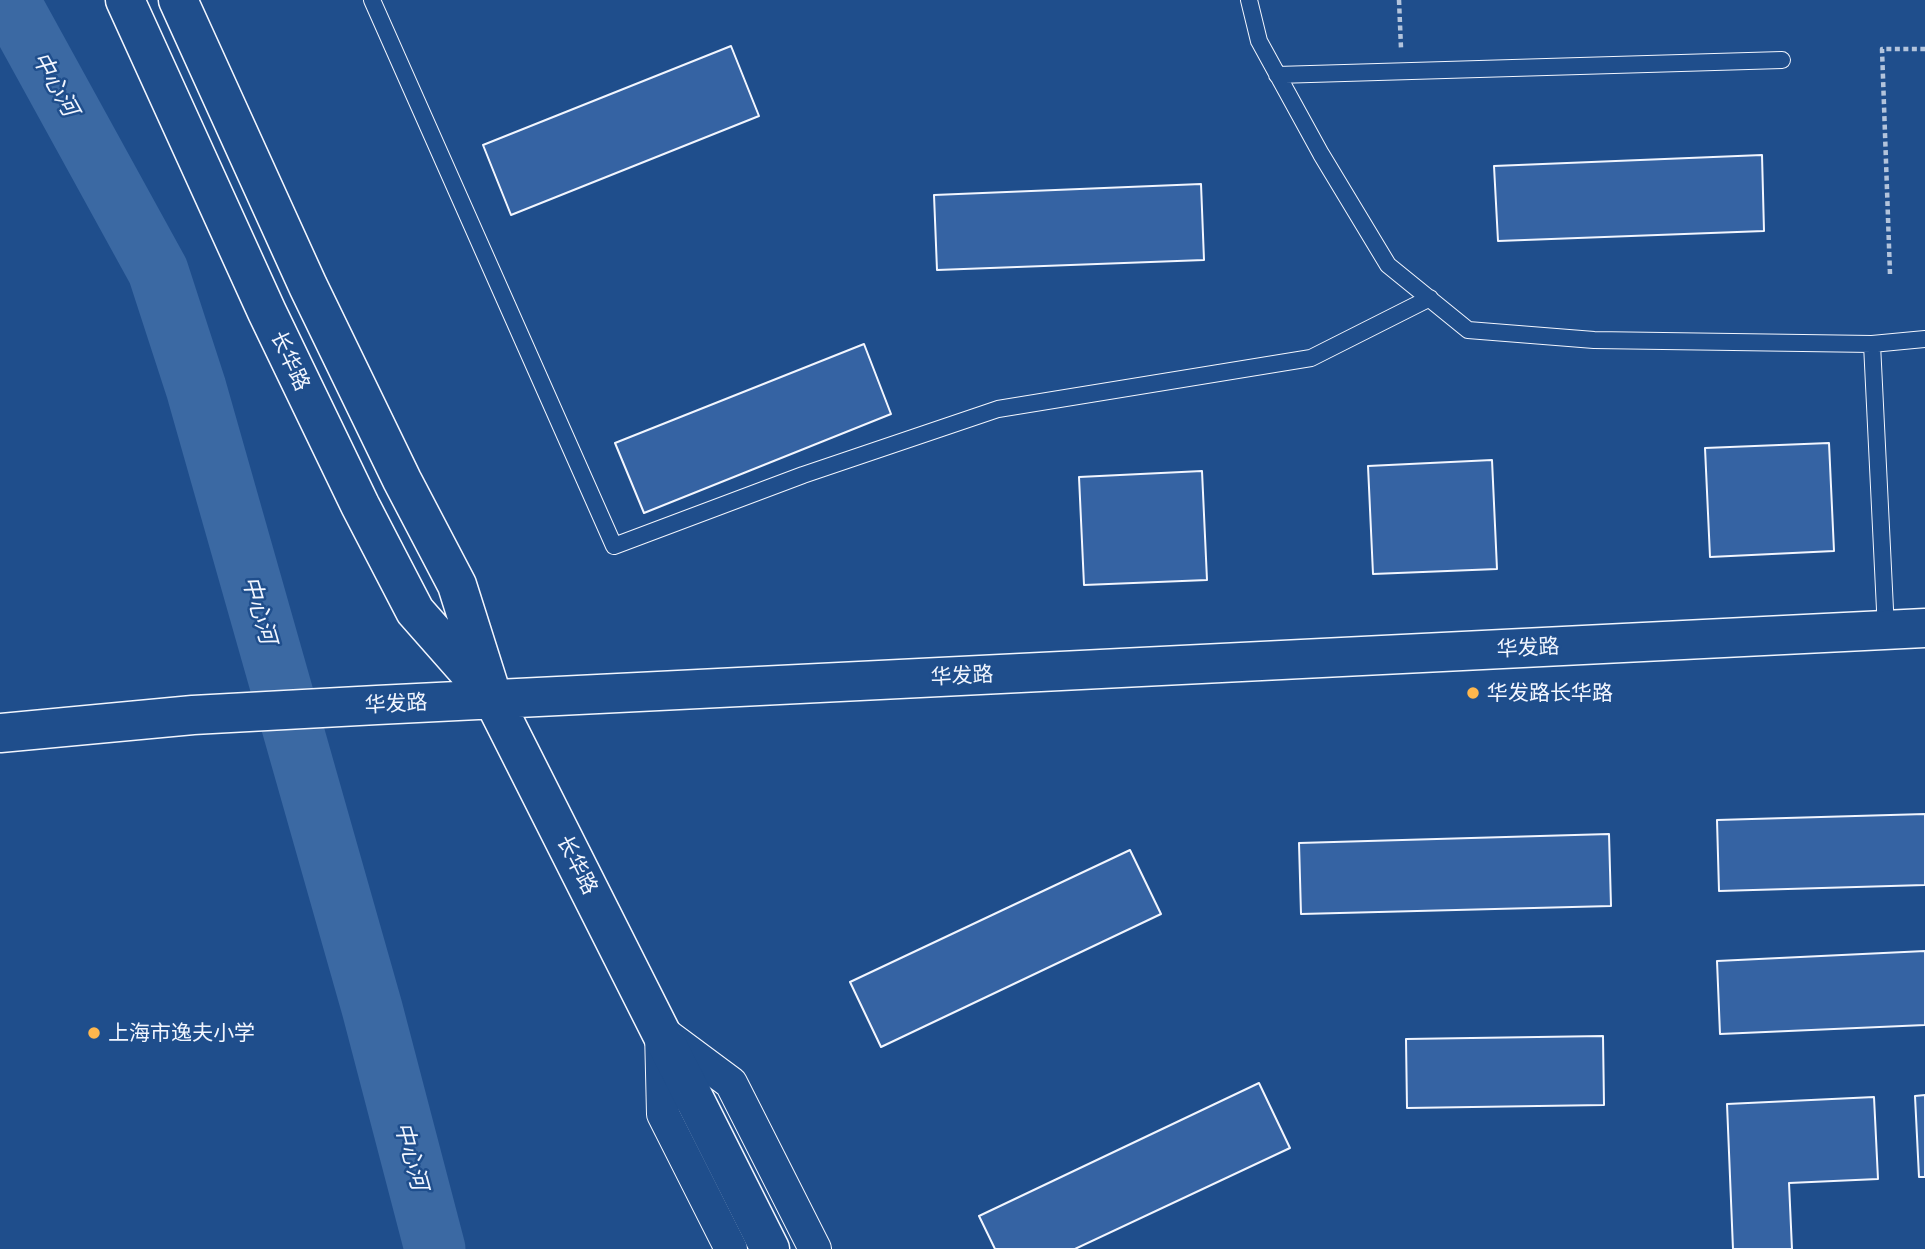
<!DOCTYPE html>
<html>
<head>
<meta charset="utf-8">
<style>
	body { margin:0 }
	canvas { display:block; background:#1f4e8c }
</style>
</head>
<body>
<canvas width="1925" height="1249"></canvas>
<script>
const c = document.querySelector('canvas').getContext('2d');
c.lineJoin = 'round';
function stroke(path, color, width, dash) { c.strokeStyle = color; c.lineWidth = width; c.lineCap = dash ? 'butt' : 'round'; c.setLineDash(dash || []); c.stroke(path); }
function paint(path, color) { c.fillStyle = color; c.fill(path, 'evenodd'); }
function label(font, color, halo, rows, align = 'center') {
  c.font = font + ' "Asap Condensed","Noto Sans SC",sans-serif'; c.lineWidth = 5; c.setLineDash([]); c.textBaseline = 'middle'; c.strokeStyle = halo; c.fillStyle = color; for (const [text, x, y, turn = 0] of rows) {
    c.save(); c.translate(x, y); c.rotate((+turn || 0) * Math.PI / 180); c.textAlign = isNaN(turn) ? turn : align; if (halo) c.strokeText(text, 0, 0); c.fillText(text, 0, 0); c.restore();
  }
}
stroke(new Path2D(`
	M9 0 158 271 196 388 372 1008 435 1249`), '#3b69a3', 61);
const building = new Path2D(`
	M731 46 759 116 511 215 483 145Z
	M1762 155 1764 231 1498 241 1494 166Z
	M1201 184 1204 260 937 270 934 195Z
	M864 344 891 414 644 513 615 443Z
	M1829 443 1834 551 1710 557 1705 448Z
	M1492 460 1497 569 1373 574 1368 466Z
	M1202 471 1207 580 1084 585 1079 477Z
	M1925 814V885L1719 891 1717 820Z
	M1609 834 1611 906 1301 914 1299 843Z
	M1130 850 1161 914 881 1047 850 982Z
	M1925 951V1025L1720 1034 1717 961Z
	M1603 1036 1604 1105 1407 1108 1406 1039Z
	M1259 1083 1290 1148 1075 1249H995L979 1216Z
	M1925 1095V1177H1919L1915 1096Z
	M1874 1097 1878 1179 1789 1183 1792 1249H1733L1727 1104Z`);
paint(building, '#3563a3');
stroke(building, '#f2f6ff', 2);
const lane = new Path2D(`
	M372 0 614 546 803 475 998 409 1311 358 1430 298
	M1249 0 1259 41 1321 154 1388 265 1468 330 1594 340 1872 344 1925 339
	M1277 75 1782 60
	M1872 344 1886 630`);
const street = new Path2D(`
	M731 1249 663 1114 661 1031 731 1083 815 1249`);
const secondary = new Path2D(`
	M125 0 267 312 360 505 415 611 482 687
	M178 0 308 286 402 480 457 585 493 699 770 1249
	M0 733 193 715 377 705 1925 628`);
stroke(lane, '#f2f6ff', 18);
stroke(street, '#f2f6ff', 34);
stroke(secondary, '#f2f6ff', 41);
stroke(new Path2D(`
	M1399 0 1401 48
	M1890 274 1882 49H1925`), '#b3c4dc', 4.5, [5, 3.5]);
stroke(lane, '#1f4e8c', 16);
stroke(street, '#1f4e8c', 32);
stroke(secondary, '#1f4e8c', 38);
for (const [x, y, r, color] of [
	[1473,693,7,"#ffb74d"],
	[94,1033,7,"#ffb74d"]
]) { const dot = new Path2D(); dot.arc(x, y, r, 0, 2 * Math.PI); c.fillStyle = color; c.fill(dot); stroke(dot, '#1f4e8c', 2.5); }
label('21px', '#f2f6ff', '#1f4e8c', [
	["长华路",290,361,65],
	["华发路",1528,648,-3],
	["华发路",962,676,-3],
	["华发路",396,704,-3],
	["长华路",577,865,63]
]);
label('21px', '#f2f6ff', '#1f4e8c', [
	["华发路长华路",1487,693],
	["上海市逸夫小学",108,1033]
], 'left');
label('italic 23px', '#f2f6ff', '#1f4e8c', [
	["中心河",55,84,61],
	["中心河",259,610,74],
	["中心河",411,1156,75]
]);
</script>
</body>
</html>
